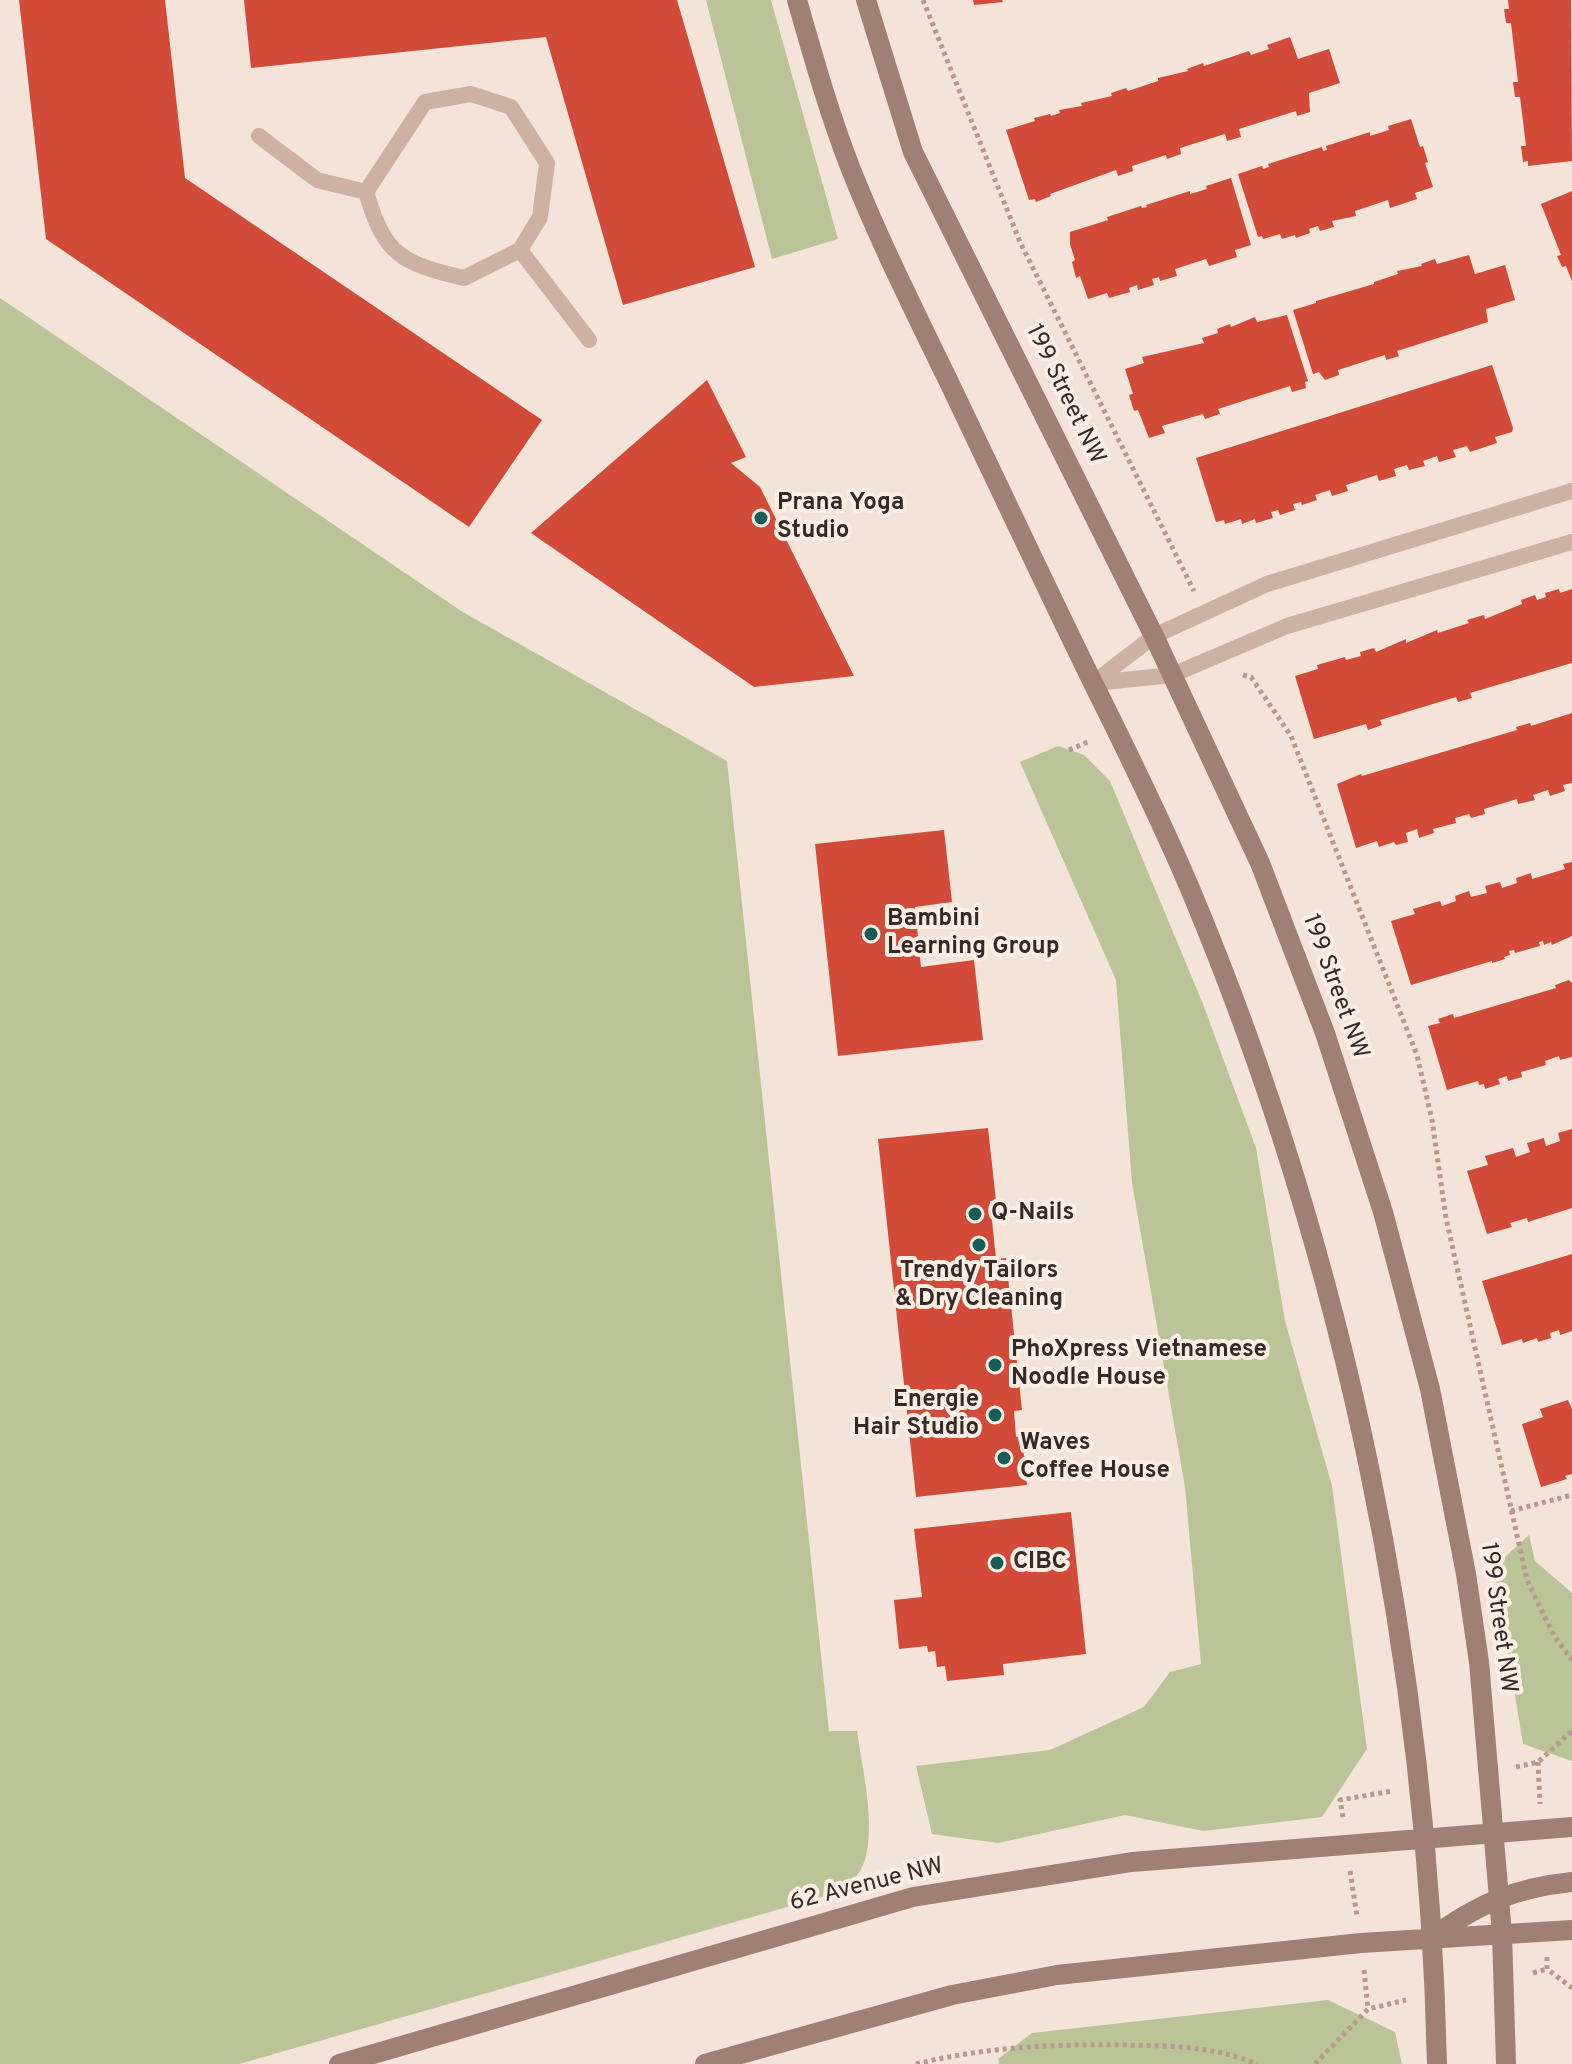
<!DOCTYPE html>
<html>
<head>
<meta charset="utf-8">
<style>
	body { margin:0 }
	canvas { display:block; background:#f4e3d8 }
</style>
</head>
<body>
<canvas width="1572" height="2064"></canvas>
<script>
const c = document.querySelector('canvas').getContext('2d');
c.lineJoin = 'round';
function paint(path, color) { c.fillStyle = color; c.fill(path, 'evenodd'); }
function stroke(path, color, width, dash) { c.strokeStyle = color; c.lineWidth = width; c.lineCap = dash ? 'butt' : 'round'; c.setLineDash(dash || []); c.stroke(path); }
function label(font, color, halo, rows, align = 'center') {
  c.font = font + ' Overpass,sans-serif'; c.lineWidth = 8; c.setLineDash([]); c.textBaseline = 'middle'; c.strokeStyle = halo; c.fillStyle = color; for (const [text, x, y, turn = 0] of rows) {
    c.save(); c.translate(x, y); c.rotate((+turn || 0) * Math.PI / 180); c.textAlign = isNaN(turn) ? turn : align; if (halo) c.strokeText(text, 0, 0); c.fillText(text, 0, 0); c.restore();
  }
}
paint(new Path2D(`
	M706 0H771L838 239 772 259Z
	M0 298 461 611 727 761 829 1731H857C862 1769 882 1847 856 1877 851 1883 842 1888 836 1893L239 2064H0Z
	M1058 746 1084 755 1110 781 1203 1004 1256 1148 1285 1321 1332 1486 1367 1749 1322 1817 1203 1831 1125 1815 998 1843 932 1834 916 1766 1050 1750 1144 1707 1170 1672 1201 1664 1185 1487 1132 1183 1116 980 1020 762Z
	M1529 1535 1535 1561 1572 1593V1761L1523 1744 1494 1567Z
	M1328 2000 1395 2032 1402 2064H999L998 2059 1032 2033Z`), '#bac497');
paint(new Path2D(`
	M19 0H165L185 178 542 420 469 527 46 239Z
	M244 0H677L755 267 623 305 546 37 251 68Z
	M973 0H1002L1003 2 974 5Z
	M1508 0H1571L1572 161 1528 166V161L1523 162 1521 146H1526L1520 97H1515L1513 82H1518L1511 23H1506L1504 9H1509Z
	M1290 37 1298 59 1329 49 1340 83 1309 93 1310 112 1297 116 1296 111 1239 129 1241 137 1227 141 1225 134 1180 148 1181 154 1167 159 1166 155 1132 166 1133 171 1118 176 1116 170 1050 194 1051 196 1036 202 1035 199 1029 200 1006 130 1035 121 1034 118 1050 114 1051 116 1060 113 1059 110 1082 106 1081 103 1112 96 1111 93 1126 88 1128 91 1158 81V78L1188 71 1187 69 1203 63 1204 66 1249 51 1251 55 1269 49 1267 45Z
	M1411 119 1420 147 1423 146 1428 162 1425 163 1433 187 1415 193 1417 199 1390 208 1388 200 1355 211 1356 216 1332 221 1334 227 1320 231 1318 226 1309 229 1310 233 1296 238 1295 235 1282 239 1280 234 1263 239 1262 236 1258 237 1238 174 1262 166 1263 169 1269 167 1268 164 1322 147 1323 151 1327 150 1326 146 1370 132V136L1389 130 1388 126Z
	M1231 178 1251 245 1235 250 1237 257 1209 266 1206 259 1175 269 1177 276 1160 281 1159 277 1152 279 1154 285 1138 290 1137 285 1129 288 1130 292 1109 298 1107 293 1088 299 1080 276 1076 278 1072 262 1075 260 1070 244V232L1108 220 1107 217 1141 206 1142 208 1147 207 1146 205 1190 191V194L1207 189 1206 186Z
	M1572 191V281L1566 266 1562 267 1557 256 1561 255 1541 204Z
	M1469 255 1475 274 1505 265 1515 300 1486 309 1488 322 1397 351 1399 356 1386 360 1385 355 1338 370 1339 375 1325 380 1319 372 1313 374 1293 310 1316 303V301L1374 284V282L1398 274 1397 271 1422 266 1421 264 1435 259 1437 264Z
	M1287 315 1307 378 1308 381 1305 382 1306 388 1292 392 1290 386 1218 409 1220 414 1205 419 1203 414 1162 426 1165 433 1149 438 1138 410 1134 411 1129 395 1133 394 1125 369 1144 363 1142 357 1204 343 1202 338 1218 333 1217 329 1230 324 1231 327 1255 317 1257 322Z
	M1492 365 1513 428 1512 432 1495 437 1497 443 1470 452 1467 446 1453 450 1456 457 1439 462 1437 456 1423 461 1425 466 1409 470 1407 465 1394 469 1396 476 1379 481 1377 475 1346 485 1348 491 1332 496 1330 490 1315 495 1317 500 1302 505 1301 502 1293 504 1295 510 1280 515 1278 510 1271 512 1273 518 1256 523 1255 519 1242 524 1241 519 1225 524 1224 520 1216 522 1196 458Z
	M707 380 746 457 731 463 760 487 854 676 754 687 531 533Z
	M1559 589 1560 593 1572 589V663L1470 693 1472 698 1458 702 1456 697 1380 720 1382 725 1368 730 1366 724 1314 739 1295 676 1318 669 1317 665 1345 657 1346 660 1361 656 1360 652 1374 648 1376 652 1406 639V643L1437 630 1438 633 1469 623 1467 620 1484 615 1485 619 1522 604 1521 600 1535 595 1537 600 1546 597 1545 593Z
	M1572 713V783L1563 785 1565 791 1550 796 1548 790 1533 795 1535 800 1518 804 1517 799 1484 809 1485 814 1471 818 1469 814 1455 818 1456 823 1433 829 1434 833 1419 838 1417 829 1406 833 1408 842 1396 845 1394 842 1379 847 1377 841 1356 848 1337 784 1361 774 1362 776 1517 730 1516 727 1530 723 1531 726Z
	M944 830 952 902 915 907 921 967 974 960 983 1040 838 1056 815 844Z
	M1572 862V936L1552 945 1551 942 1544 945 1543 941 1539 942 1540 946 1515 953 1514 950 1509 951 1510 955 1504 957 1505 959 1492 963V961L1411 985 1391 921 1415 914 1413 909 1440 901 1442 906 1456 901 1455 896 1469 891 1471 897 1487 893 1485 886 1500 882 1502 888 1517 883 1516 878 1531 873 1532 879 1565 869 1563 864Z
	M1569 980 1572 983V1057L1560 1060 1559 1056 1545 1061 1546 1065 1521 1072 1522 1077 1508 1081 1507 1076 1498 1079 1500 1084 1485 1089 1484 1084 1479 1085 1478 1081 1447 1090 1428 1026 1440 1023 1438 1019 1453 1014 1454 1018 1556 988 1555 985Z
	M988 1128 996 1201H990L996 1259 1006 1258 1022 1410 1014 1411 1016 1437 1022 1436 1027 1485 916 1497 878 1139Z
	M1572 1129V1208L1528 1222 1527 1218 1510 1223 1512 1227 1487 1234 1467 1171 1488 1165 1485 1156 1513 1148 1516 1157 1530 1152 1527 1143 1544 1138 1546 1146 1560 1141 1558 1133Z
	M1572 1254V1331L1560 1335 1559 1330 1550 1333 1551 1338 1538 1342 1537 1338 1523 1343 1522 1339 1502 1345 1482 1281Z
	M1568 1400 1572 1409V1474L1565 1476 1567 1479 1541 1487 1522 1424 1543 1417 1540 1409Z
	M1071 1512 1086 1654 1003 1664 1004 1675 947 1681 945 1666 937 1667 935 1651 928 1652 927 1646 899 1649 894 1600 922 1597 914 1529Z`), '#d14b38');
stroke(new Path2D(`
	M923 0 1020 242 1194 591
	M1243 675 1251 677 1291 736 1417 1055 1432 1120 1446 1218 1527 1580 1554 1636 1572 1660
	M1069 750 1090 741
	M1511 1511 1572 1495
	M1538 1762 1540 1804
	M1516 1767 1538 1762 1572 1731
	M1343 1817 1340 1800 1392 1791
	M1350 1871 1357 1916
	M1547 1957V1969L1572 1988
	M1364 1970 1368 2009
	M1533 1973 1547 1969
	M916 2064C985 2047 1053 2044 1124 2045 1171 2046 1213 2046 1257 2064
	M1315 2064 1368 2009 1406 2000`), '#b89a8d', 5, [4, 4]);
stroke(new Path2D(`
	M471 94 511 107 547 163 540 217 520 250 464 278C401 263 385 256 366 192L425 102Z
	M259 136 317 180 366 192
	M520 250 589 340
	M1093 683 1154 636 1267 584 1572 491
	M1095 683 1172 675 1287 626 1572 542`), '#cdb1a3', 16);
stroke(new Path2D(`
	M797 0C813 56 829 113 850 167 878 238 913 308 946 376 995 478 1043 581 1093 683 1127 751 1161 820 1191 891 1346 1261 1428 1663 1437 2064
	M866 0 913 152 1154 636 1260 863 1325 1033 1383 1212 1430 1389 1466 1574 1479 1662 1502 1934 1506 2064
	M1431 1938C1478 1904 1514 1888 1572 1882
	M339 2064 913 1897 1132 1862 1572 1827
	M705 2064 952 1995 1057 1975 1361 1943 1572 1930`), '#a07f74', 20);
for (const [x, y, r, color] of [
	[761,518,8,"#185c58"],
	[871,934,8,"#185c58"],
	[975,1214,8,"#185c58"],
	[979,1245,8,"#185c58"],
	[995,1365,8,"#185c58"],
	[995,1415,8,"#185c58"],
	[1004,1458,8,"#185c58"],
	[997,1563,8,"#185c58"]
]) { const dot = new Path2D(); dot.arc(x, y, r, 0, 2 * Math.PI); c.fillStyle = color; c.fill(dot); stroke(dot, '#fbeee5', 3); }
label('24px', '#372926', '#fbeee5', [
	["199 Street NW",1064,395,64],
	["199 Street NW",1334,987,70],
	["199 Street NW",1497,1618,82],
	["62 Avenue NW",867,1886,-14]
]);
label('bold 24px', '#372926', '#fbeee5', [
	["Prana Yoga",777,504],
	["Studio",777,532],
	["Bambini",887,920],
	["Learning Group",887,948],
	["Q-Nails",991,1214],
	["Trendy Tailors",979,1272,"center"],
	["& Dry Cleaning",979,1300,"center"],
	["PhoXpress Vietnamese",1011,1351],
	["Noodle House",1011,1379],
	["Energie",979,1401,"right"],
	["Hair Studio",979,1429,"right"],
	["Waves",1020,1444],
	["Coffee House",1020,1472],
	["CIBC",1013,1563]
], 'left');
</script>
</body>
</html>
